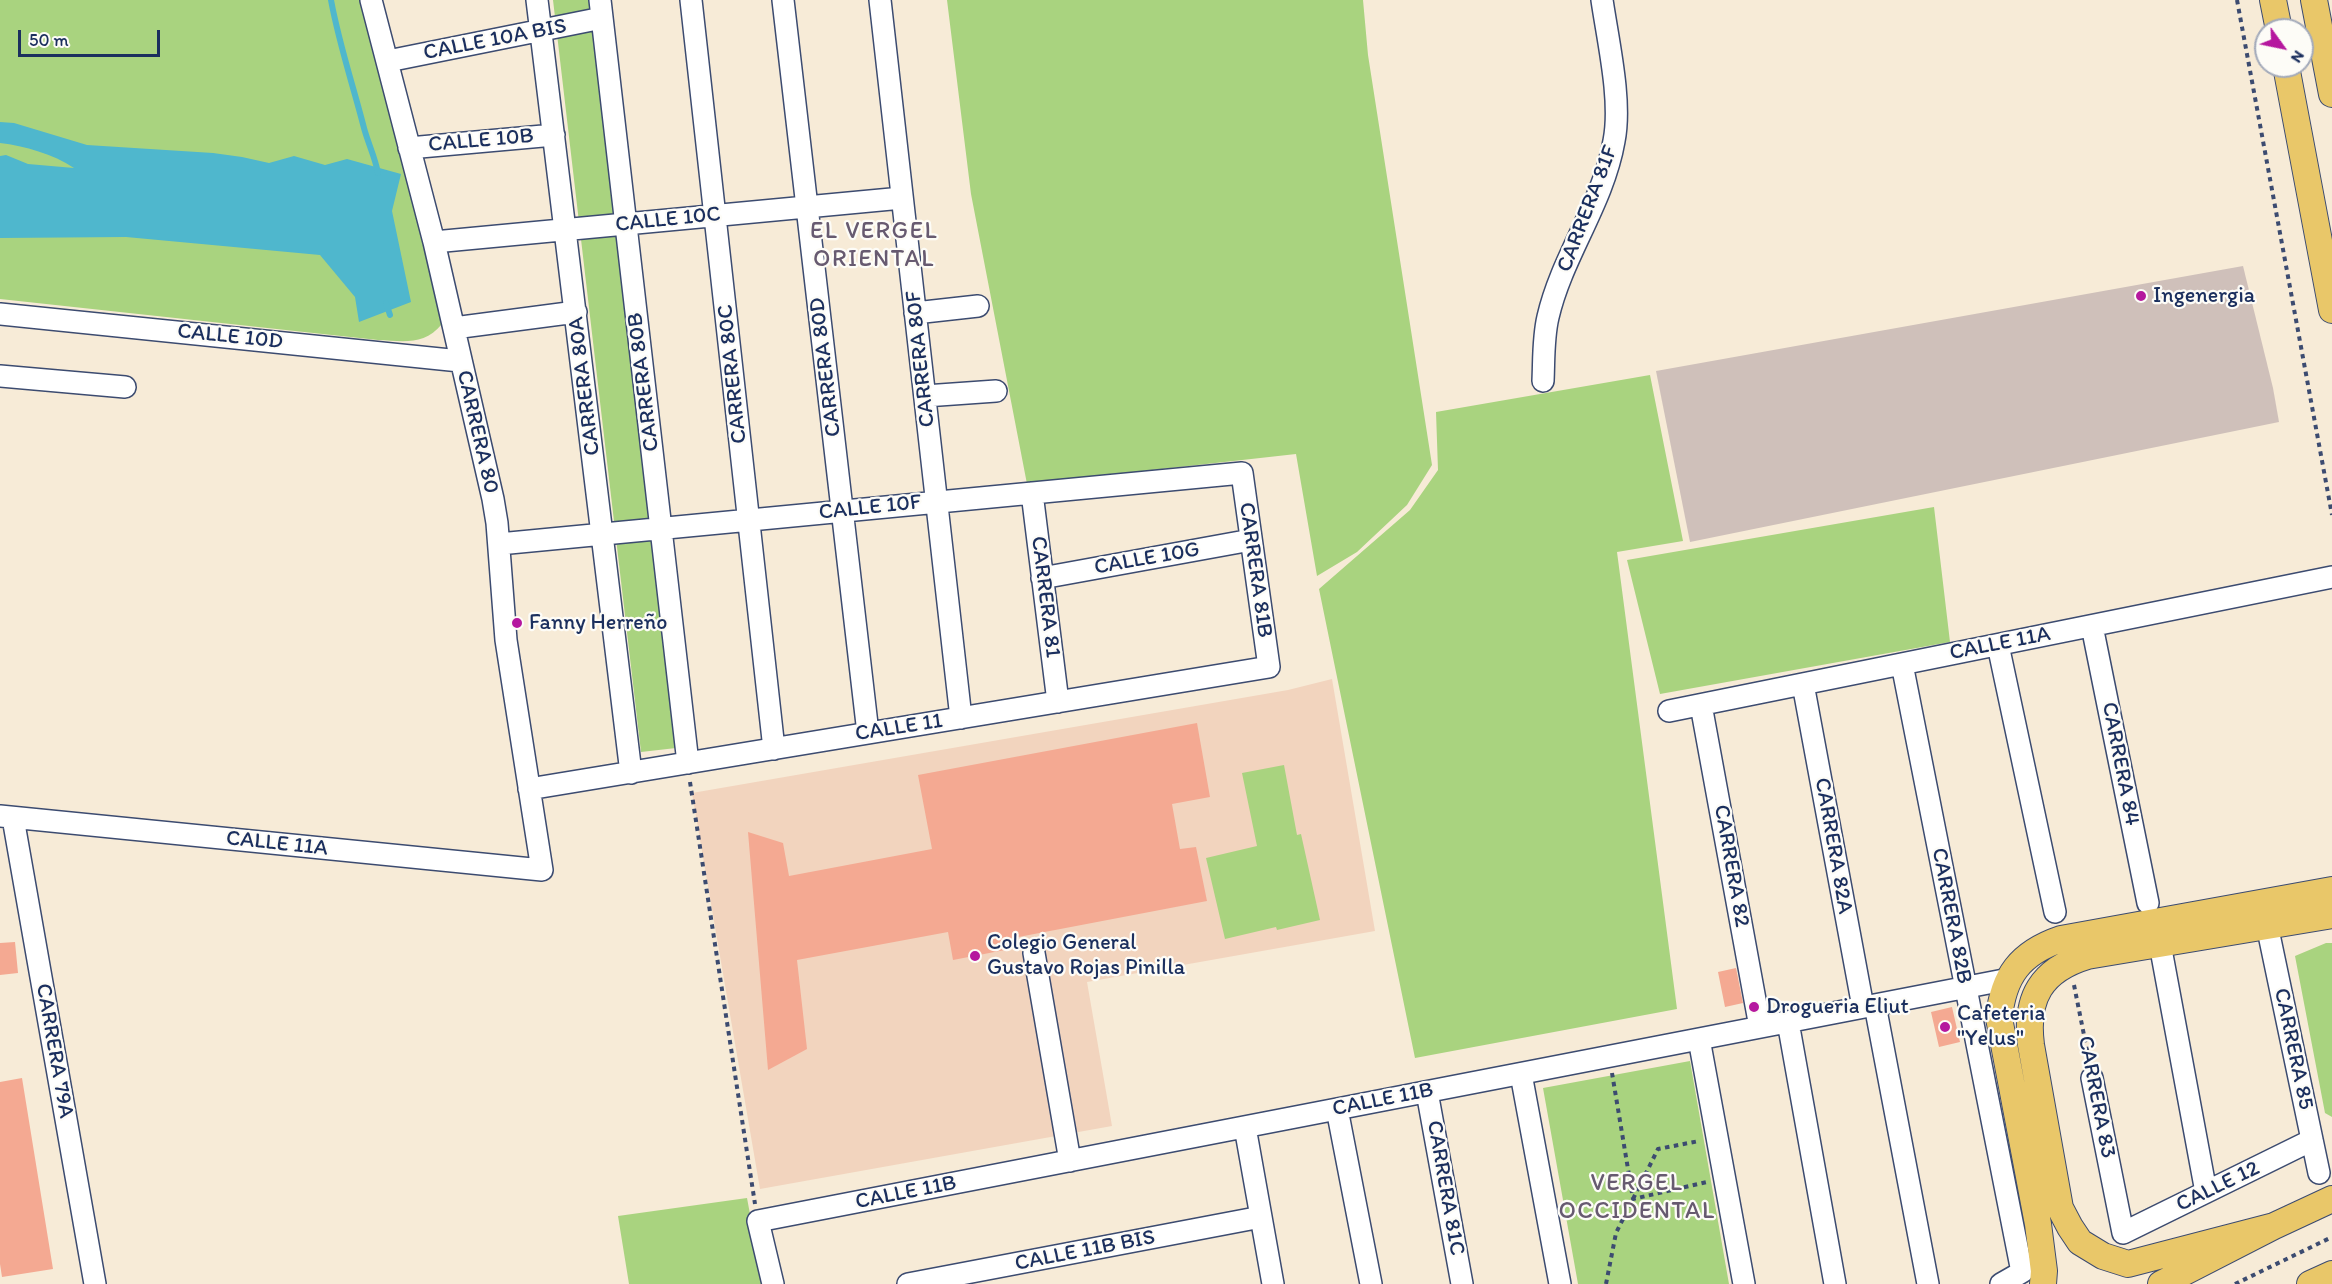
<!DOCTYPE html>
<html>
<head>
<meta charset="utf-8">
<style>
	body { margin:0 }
	#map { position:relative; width:2332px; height:1284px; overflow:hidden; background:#f7ebd7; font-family:Itim,sans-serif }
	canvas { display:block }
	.north { position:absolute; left:2254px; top:18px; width:60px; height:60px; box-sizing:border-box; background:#fdfcf7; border:2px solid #a3aaba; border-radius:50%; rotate:123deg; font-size:16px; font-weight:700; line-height:24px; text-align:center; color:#1b2f5e }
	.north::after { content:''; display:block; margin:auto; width:21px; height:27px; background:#b5179e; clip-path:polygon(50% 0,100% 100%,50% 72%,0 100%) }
	.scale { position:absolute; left:18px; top:30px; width:142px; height:27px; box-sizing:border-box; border:3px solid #1b2f5e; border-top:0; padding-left:8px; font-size:18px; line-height:21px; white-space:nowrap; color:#1b2f5e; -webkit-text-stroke:4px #fdfcf7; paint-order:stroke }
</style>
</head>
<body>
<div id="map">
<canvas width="2332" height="1284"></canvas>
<div class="north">N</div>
<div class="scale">50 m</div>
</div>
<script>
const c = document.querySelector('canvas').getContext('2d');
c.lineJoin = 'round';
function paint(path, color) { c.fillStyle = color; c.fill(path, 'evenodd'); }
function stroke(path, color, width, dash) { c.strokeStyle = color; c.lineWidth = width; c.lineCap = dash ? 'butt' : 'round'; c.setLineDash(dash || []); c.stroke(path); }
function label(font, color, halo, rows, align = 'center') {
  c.font = font + ' Itim,sans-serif'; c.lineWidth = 4.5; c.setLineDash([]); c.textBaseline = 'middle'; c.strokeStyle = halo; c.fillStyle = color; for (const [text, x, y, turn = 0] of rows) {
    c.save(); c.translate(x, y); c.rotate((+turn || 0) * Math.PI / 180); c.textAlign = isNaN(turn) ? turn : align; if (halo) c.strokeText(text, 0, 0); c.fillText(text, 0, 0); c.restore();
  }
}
paint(new Path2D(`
	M1332 679 1375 931 1087 982 1112 1126 760 1189 692 793 1288 690Z`), '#f2d4be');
paint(new Path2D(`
	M2243 266 2273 388 2279 422 1690 542 1656 371Z`), '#cfc0ba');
paint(new Path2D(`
	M0 0H360L439 307 442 324C424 346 403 341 378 340L0 299Z
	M553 0H589L676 748 641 752Z
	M947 0H1363L1368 55 1432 465 1407 505 1357 552 1317 576 1296 454 1027 484 971 194Z
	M1650 375 1683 541 1617 552 1677 1009 1415 1058 1319 589 1410 510 1438 470 1436 412Z
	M1934 507 1950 642 1660 694 1627 560Z
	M1284 765 1297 835 1301 834 1320 920 1277 930 1276 927 1225 939 1206 858 1257 846 1242 773Z
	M2326 943H2332V1117L2325 1113 2295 956Z
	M1690 1061 1729 1284H1578L1543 1088Z
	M747 1198 763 1284H629L618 1216Z`), '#a9d37f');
paint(new Path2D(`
	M0 122 14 123 87 145 213 153 242 157 269 163 294 156 325 165 347 159 401 174 392 211 411 302 359 322 355 297 320 255 126 237 0 238V156L6 155 28 164 74 168C53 154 25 146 0 143Z`), '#4fb7cd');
stroke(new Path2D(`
	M331 0C339 44 353 85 364 128 368 143 375 157 378 173
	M386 303 390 315`), '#4fb7cd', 6);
paint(new Path2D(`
	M1197 723 1210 797 1172 804 1180 849 1196 847 1207 901 1008 939 1010 949 953 960 948 932 797 960 807 1049 768 1070 748 832 783 843 789 876 932 849 918 775Z
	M15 942 18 973 0 975V943Z
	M1736 968 1743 1003 1725 1007 1718 972Z
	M1952 1007 1960 1042 1939 1047 1931 1012Z
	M22 1078 53 1269 2 1277 0 1264V1082Z`), '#f4a992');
const minor = new Path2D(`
	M537 0 631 773
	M600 0 688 763
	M691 0 774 749
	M783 0 868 733
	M880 0 961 718
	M388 61 602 18
	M409 148 554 135
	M434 242 902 198
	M915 313 978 306
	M0 314 460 361
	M454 328 576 312
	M0 376 125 387
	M1543 381C1544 360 1543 338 1548 317 1562 256 1603 204 1614 141 1622 101 1608 41 1602 0
	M925 396 996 391
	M1032 493 1058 702
	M499 544 1242 473 1269 667 529 789
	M1042 578 1251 540
	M2092 626 2148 903
	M1998 645 2055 912
	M1902 664 2022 1272 2001 1284
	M1803 684 1863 1007
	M1701 705 1760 1027
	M1669 711 2332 577
	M0 816 542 870 506 640 497 523 493 499 434 242 371 0
	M13 818 95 1284
	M2267 925 2319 1173
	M2160 944 2206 1192
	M1034 953 1070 1161
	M1875 1005 1928 1284
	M1788 1022 1835 1284
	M1699 1039 1744 1284
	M1521 1074 1560 1284
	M2092 1078 2123 1233 2312 1140
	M1427 1092 1462 1284
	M1337 1109 1371 1284
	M1245 1127 1273 1284
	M773 1284 758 1221 2009 979
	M908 1284 1261 1217`);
const major = new Path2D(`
	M2273 0 2279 30
	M2314 0 2332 94
	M2286 66 2332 310
	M2274 1226 2128 1264 2103 1256 2080 1242 2070 1227 2060 1208 2031 1045C2025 998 2041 970 2087 956L2332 915
	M2043 1284 2044 1271 2038 1224 1999 1018C2003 976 2020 953 2061 939L2332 890
	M2161 1284 2274 1226 2332 1199
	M2310 1284 2332 1274`);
stroke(minor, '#3c4b70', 24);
stroke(major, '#3c4b70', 28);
stroke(new Path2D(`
	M2237 0 2332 515
	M690 782 755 1204
	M2074 985 2089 1060
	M1612 1073 1633 1199 1707 1182
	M1606 1284 1616 1233 1658 1149 1699 1141
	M2235 1284 2332 1237`), '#3c4b70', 4, [4.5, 4.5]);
stroke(minor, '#fff', 21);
stroke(major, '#e9c769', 26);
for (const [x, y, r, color] of [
	[2141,296,6,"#b5179e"],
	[517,623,6,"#b5179e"],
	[975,956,6,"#b5179e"],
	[1754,1007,6,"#b5179e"],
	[1945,1027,6,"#b5179e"]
]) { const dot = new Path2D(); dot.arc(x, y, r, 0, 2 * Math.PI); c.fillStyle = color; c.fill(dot); stroke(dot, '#fdfcf7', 2); }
label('22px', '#1b2f5e', '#fdfcf7', [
	["CALLE 10A BIS",495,40,-11],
	["CALLE 10B",481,141,-5],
	["CARRERA 81F",1588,209,-69],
	["CALLE 10C",668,220,-6],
	["CALLE 10D",230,337,6],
	["CARRERA 80F",921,359,-96],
	["CARRERA 80D",826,367,-97],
	["CARRERA 80C",733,374,-96],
	["CARRERA 80B",644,382,-97],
	["CARRERA 80A",585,386,-97],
	["CARRERA 80",477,432,77],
	["CALLE 10F",870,508,-6],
	["CALLE 10G",1147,559,-10],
	["CARRERA 81B",1255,570,82],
	["CARRERA 81",1045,597,83],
	["CALLE 11A",2000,644,-11],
	["CALLE 11",899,728,-9],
	["CARRERA 84",2120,764,79],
	["CALLE 11A",277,844,6],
	["CARRERA 82A",1833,846,80],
	["CARRERA 82",1731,866,80],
	["CARRERA 82B",1951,916,79],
	["CARRERA 85",2293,1049,78],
	["CARRERA 79A",54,1051,80],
	["CARRERA 83",2096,1097,79],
	["CALLE 11B",1383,1100,-11],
	["CALLE 12",2218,1187,-26],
	["CARRERA 81C",1445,1188,80],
	["CALLE 11B",906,1193,-11],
	["CALLE 11B BIS",1085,1251,-11]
]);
label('22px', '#1b2f5e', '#fdfcf7', [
	["Ingenergia",2153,296],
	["Fanny Herreño",529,623],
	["Colegio General",987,943],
	["Gustavo Rojas Pinilla",987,968],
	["Drogueria Eliut",1766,1007],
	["Cafeteria",1957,1014],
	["\"Yelus\"",1957,1039]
], 'left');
c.letterSpacing = '1.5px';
label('24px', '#675a70', '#fdfcf7', [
	["EL VERGEL",874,232],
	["ORIENTAL",874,260],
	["VERGEL",1637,1184],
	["OCCIDENTAL",1637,1212]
]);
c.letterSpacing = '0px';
</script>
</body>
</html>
